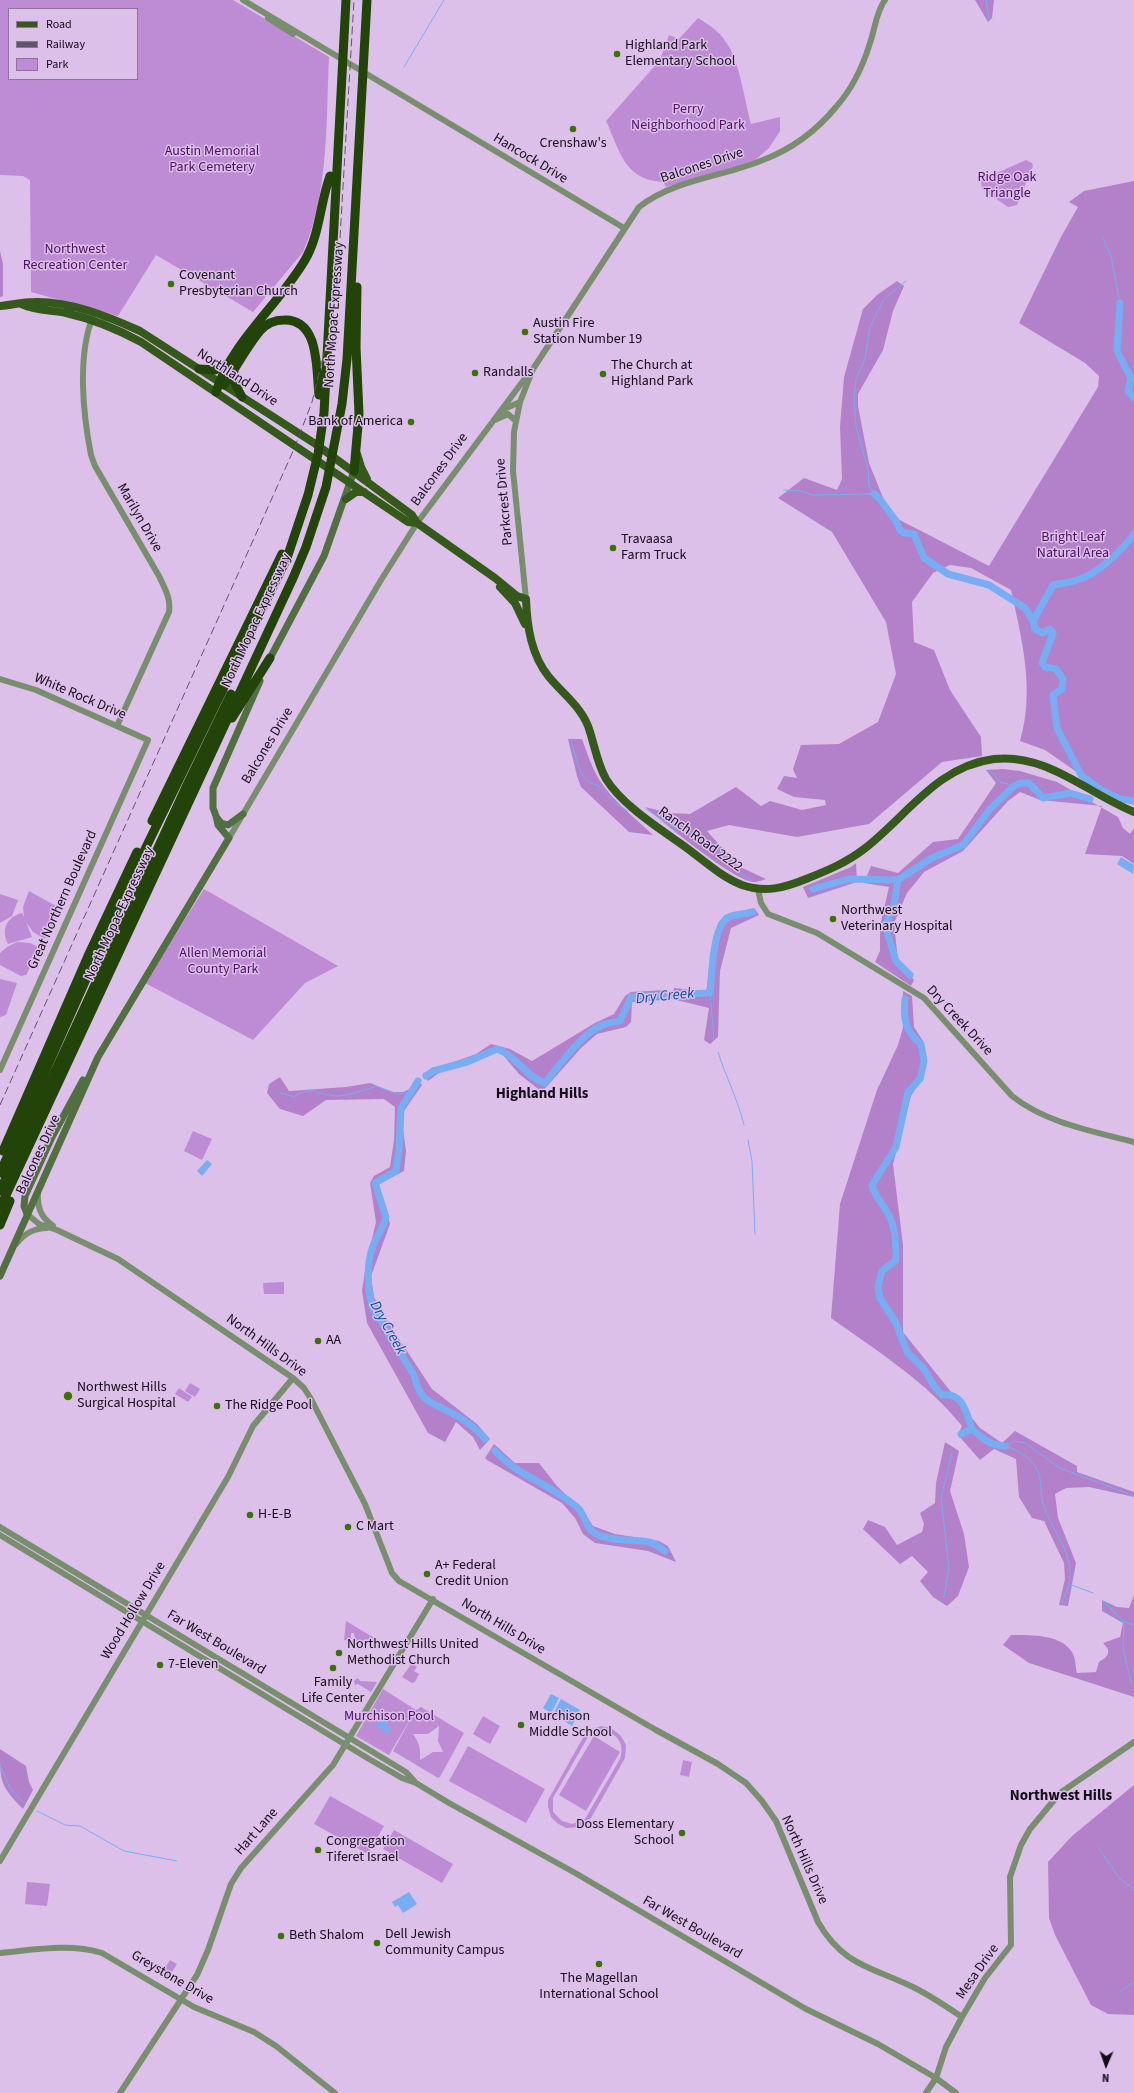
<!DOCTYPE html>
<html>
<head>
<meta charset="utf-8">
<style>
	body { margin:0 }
	#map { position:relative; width:1134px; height:2093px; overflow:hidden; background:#dcc0e9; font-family:"Source Sans 3",sans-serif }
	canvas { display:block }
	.legend { position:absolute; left:8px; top:8px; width:130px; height:72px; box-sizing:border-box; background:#dcc0e9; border:1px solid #8c7896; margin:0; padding:5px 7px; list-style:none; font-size:12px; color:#150b19 }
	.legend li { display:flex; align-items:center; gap:8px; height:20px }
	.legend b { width:20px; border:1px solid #8c7896 }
	.north { position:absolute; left:1086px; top:2045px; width:40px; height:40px; -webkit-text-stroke:3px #dcc0e9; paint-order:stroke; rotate:182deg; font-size:11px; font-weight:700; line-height:16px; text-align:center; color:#150b19 }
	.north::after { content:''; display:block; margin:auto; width:14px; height:18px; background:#150b19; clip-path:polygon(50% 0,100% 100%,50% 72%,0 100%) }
</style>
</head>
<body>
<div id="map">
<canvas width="1134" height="2093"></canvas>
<ul class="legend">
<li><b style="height:5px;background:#34591b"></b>Road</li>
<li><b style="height:5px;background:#63526b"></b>Railway</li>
<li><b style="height:11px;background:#be8cd4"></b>Park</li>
</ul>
<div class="north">N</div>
</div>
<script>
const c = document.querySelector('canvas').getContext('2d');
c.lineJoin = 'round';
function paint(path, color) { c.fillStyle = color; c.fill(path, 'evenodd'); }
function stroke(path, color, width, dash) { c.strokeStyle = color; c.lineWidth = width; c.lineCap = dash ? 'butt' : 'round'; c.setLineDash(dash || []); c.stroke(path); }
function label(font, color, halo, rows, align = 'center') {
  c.font = font + ' "Source Sans 3",sans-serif'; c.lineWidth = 3; c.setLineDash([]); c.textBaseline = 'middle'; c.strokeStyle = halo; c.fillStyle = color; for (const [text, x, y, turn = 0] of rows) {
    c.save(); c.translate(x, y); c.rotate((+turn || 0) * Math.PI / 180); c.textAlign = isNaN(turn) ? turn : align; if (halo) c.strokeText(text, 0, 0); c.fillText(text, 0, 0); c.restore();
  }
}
paint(new Path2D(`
	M0 0H233L329 57C326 121 329 193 303 252L253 312 156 255 118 316 31 292 30 180 23 176 0 175ZM9 9H137V79H9Z
	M698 18C709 25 719 31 726 42 739 59 745 102 751 124L780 117V131L769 148 754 161 666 187 663 182C624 180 620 151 606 121L660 60 669 35 679 39Z
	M1026 160 1032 163 1033 166 1017 205 1008 207 982 189 981 181 983 179Z
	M204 889 338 966 305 983 253 1040 145 983Z
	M29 891 56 906 58 911 45 939 33 932 26 922 32 937 8 944C1 930 6 917 22 913L24 917 23 907Z
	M0 894 18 900 12 916 0 923Z
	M17 942 30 943 41 948 26 975 21 976 0 965V953L7 947Z
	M0 979 17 983 6 1015 0 1017Z
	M193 1131 212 1139 202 1160 184 1151Z
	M284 1282V1294H264L263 1283Z
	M190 1383 200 1389 195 1397 185 1391Z
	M179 1388 192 1397 188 1402 175 1394Z
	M346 1621 376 1639V1641H355L354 1633H351V1641L344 1640Z
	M412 1663 417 1667 414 1671 419 1674 415 1682 412 1683 402 1677Z
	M358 1678 360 1681 377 1682 371 1692 358 1684 355 1685 354 1681Z
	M383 1689 416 1710 421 1707 464 1733 440 1777 438 1778 393 1751 415 1711 389 1755 356 1736ZM439 1726 438 1741 443 1752H433L420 1760C421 1749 419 1742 413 1734H428Z
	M483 1716 500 1726 490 1744 473 1734Z
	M601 1726 611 1728 621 1736 626 1745 625 1758 591 1818 580 1827 566 1828 557 1823 551 1817 548 1807V1800L589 1727 592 1729ZM603 1731C618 1733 625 1745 620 1759L585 1819 572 1824 562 1821 553 1812V1798L588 1737 595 1732Z
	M594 1736 620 1752 586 1811 559 1795Z
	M468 1746 545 1789 526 1823 449 1781Z
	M683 1760 692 1762 689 1777 680 1775Z
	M330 1796 384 1826 368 1854 314 1824Z
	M394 1830 453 1864 442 1883 383 1849Z
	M27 1882 50 1884 47 1906 25 1904Z
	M170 1960 177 1964 169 1977 162 1972Z`), '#be8cd4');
paint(new Path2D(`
	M975 0H994L992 18 988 22Z
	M1134 181V804L1107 793 1045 750 1020 741C1035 690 1022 640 1011 590L971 568 950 565 933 573 912 602 914 642 934 650 950 690 981 737 982 756 942 762 869 824 797 837 729 825 707 831 738 866 766 879C763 880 757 882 754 882 735 882 663 822 645 807L669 813 690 814 736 787 761 806 770 801 802 810 826 805 825 800 794 797 777 789 784 776 797 778 793 769 801 745 839 744 878 722 896 674 886 622 832 532 778 498 804 478 837 490 842 479 840 427 844 377 863 309 877 295 897 281 904 286 893 311 883 350 858 394V406L869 463 890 515 989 566 1098 387 1099 376 1085 363 1019 323 1061 237 1078 207 1069 202 1084 191Z
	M0 251 3 264V296L0 297Z
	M568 739H582C587 753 592 768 600 781 614 802 635 818 653 835L629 832 581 787 577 776Z
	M1003 769 1020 771 1057 782 1118 817 1123 828 1130 834 1134 828V864L1122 856 1085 854 1102 806 1040 800 1020 792 1008 801 963 851 924 872 907 893 894 923 898 961 914 980 911 986 875 962 880 951V926L889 887 864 883 871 866 898 873 933 842 958 839 996 783 986 770Z
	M856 863 857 882 808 898 803 887 851 867Z
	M754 908 759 915 731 928 720 971 718 1037 710 1044 704 1040 709 1008 672 999 674 988 706 991 718 923 725 915Z
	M666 990 663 1000 632 1002 631 1022 626 1027 597 1034 581 1048 542 1092 519 1074 503 1055 496 1052 458 1068 440 1072 428 1081 423 1073 476 1054 491 1044 510 1049 532 1061 595 1023 614 1014 625 996 631 992Z
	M903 991 912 996 914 1027 923 1041 927 1060 922 1079 911 1096 893 1164 903 1245V1332L980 1428 1002 1443 1015 1431 1077 1466V1472L1134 1492V1497L1089 1487 1066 1488 1055 1494 1058 1518 1076 1563 1068 1606 1059 1605 1065 1579 1064 1563 1044 1521 1032 1518 1019 1497 1016 1459 994 1449 980 1460 958 1435 962 1426C927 1382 877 1351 831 1318L840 1204 877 1090 898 1045 903 1028Z
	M280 1077 289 1091 346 1087 370 1083 392 1092H403L410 1089 416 1078 422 1085 404 1111 403 1129 406 1151 404 1171 379 1184 390 1224 371 1276 374 1297 382 1313 432 1389 477 1424 490 1439 480 1450 473 1437 456 1422 445 1442 428 1433 367 1323 362 1291 366 1264 376 1222 370 1183 374 1176 390 1167 394 1140 395 1107 384 1099 326 1100 303 1116 280 1109 267 1093 269 1084Z
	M945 1442 959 1451 950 1491 964 1534 969 1567 958 1596 947 1606 933 1597 920 1581 928 1572 912 1556 900 1564 863 1529 868 1520 885 1527 897 1545 922 1532 924 1524 920 1513 935 1503 936 1483Z
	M494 1444 515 1463H539L557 1486 584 1512 593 1526 615 1534 659 1541 668 1546 676 1562 648 1551 595 1543 583 1534 575 1518 562 1503 487 1460 485 1458Z
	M1134 1595V1697L1029 1663 1003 1645 1011 1635C1030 1635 1061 1634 1072 1652 1076 1659 1075 1666 1077 1673L1096 1672 1099 1662C1105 1658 1109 1656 1108 1649L1103 1643 1120 1637 1123 1623 1102 1611V1600L1117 1607 1129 1608Z
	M0 1749 26 1766 29 1782 33 1790 23 1809C0 1785 0 1782 0 1749Z
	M1134 1785V2015L1108 2014 1091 2005 1055 1935 1049 1918 1048 1862 1072 1836Z`), '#b381ca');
paint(new Path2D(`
	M1121 857 1134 865 1133 874 1117 864Z
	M207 1160 212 1164 202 1176 197 1171Z
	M551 1694 559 1698 551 1713 543 1708Z
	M561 1699 580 1710 572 1726 553 1714Z
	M383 1714 391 1718 386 1726 391 1729 388 1734 376 1726Z
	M409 1892 417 1904 403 1913 398 1905 395 1907 392 1902Z`), '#76adf3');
stroke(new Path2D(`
	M986 0 989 18
	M404 67 444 0
	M1102 236 1111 256 1120 303
	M784 490 802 491 812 495 873 494
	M874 494 869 486 868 469 856 426 854 400 856 379 865 359 870 327 884 299 906 281
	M572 744C577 758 579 784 598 785L616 804 628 811
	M991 771 1000 782 1014 786
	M646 809 676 829 700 834 725 856 738 872 751 880
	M807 889H813
	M710 993 714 1039
	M718 1052C726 1077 738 1100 744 1125
	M280 1093 294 1097C311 1084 318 1095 336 1096 342 1097 370 1089 376 1086L398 1094 411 1092
	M748 1140 752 1161 755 1234
	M1005 1446C1017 1449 1033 1459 1038 1471 1042 1481 1040 1494 1043 1504 1052 1533 1075 1551 1069 1584L1093 1593
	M1005 1446 1015 1441 1025 1443 1060 1468 1134 1496
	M944 1597 949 1568 941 1498 952 1453
	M1104 1602 1124 1622 1123 1648 1131 1682
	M1062 1603 1069 1585
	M1125 1622 1134 1625
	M0 1765 10 1788 24 1803
	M37 1811 65 1825 80 1826 124 1851 177 1861
	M1098 1847 1120 1879 1131 1887 1134 1891
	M1119 1992 1134 1982`), '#76adf3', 1);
stroke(new Path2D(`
	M1120 303 1117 351 1131 378 1128 391 1134 398
	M874 494 879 498 896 521 900 530 904 533 914 534 924 558 948 574 989 585 1025 608 1033 621 1035 629 1042 633 1050 629 1053 633 1042 663 1045 667 1056 669 1063 679 1062 689 1053 695 1057 728 1081 775 1103 791 1120 799 1134 801
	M1033 621 1053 585C1061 583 1070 583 1077 580 1098 574 1122 550 1134 534
	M898 880 894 905 886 924 888 935 896 961 910 975
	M813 889 849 879 898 880 930 859 963 845 990 809 1014 786 1021 783H1029L1043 798 1070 793 1090 799
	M905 999C903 1019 905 1031 921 1044L924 1061 920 1079 908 1092 896 1147 872 1185C874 1195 882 1203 887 1212 896 1227 896 1244 896 1260L882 1271 878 1287 880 1298 896 1323 907 1352 924 1369 934 1386 942 1395C963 1392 966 1412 972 1429L961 1434
	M426 1076 433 1071 467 1062 497 1049C517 1056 526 1077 545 1083 558 1067 582 1033 602 1025 607 1023 614 1022 620 1021L631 997 710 993C712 976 712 925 729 917 736 914 746 914 753 912
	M418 1081 401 1108 399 1150 396 1171 375 1183 386 1217C384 1227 377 1236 373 1246 366 1265 367 1289 373 1309L414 1375C420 1402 429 1401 450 1412 462 1418 477 1429 485 1439
	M972 1429C982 1438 991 1446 1005 1446
	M495 1451C518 1476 552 1485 578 1508 584 1514 586 1526 592 1531 605 1542 633 1539 649 1542 655 1543 660 1548 665 1551`), '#76adf3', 7);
stroke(new Path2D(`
	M243 0 624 228
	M268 18 293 34
	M93 316C77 356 83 414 91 455L95 466 159 576C165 589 171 598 169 612L117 726
	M502 410 520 402
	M495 420 508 414 516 421
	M526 599 513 471 514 432 520 402 533 369 639 207C675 179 722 177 763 160 792 149 817 130 836 107 852 89 863 66 870 43 875 29 876 12 885 0
	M0 679 36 690 148 740 0 1070
	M229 838 381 580 417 523 529 373
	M758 889 761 903 768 914 817 933 924 998 1012 1096C1046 1123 1092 1131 1134 1142
	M38 1193C37 1208 41 1217 53 1226
	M27 1214 39 1224 57 1230 118 1259 293 1378 304 1388 311 1399 365 1504 392 1573 399 1581 656 1730 718 1764 746 1783 762 1801 776 1821 818 1922C844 1967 873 1967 915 1988 931 1996 947 2007 962 2017
	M16 1244C25 1233 34 1228 47 1228
	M0 1527 406 1772 415 1782
	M0 1535 369 1759 402 1778 416 1783 449 1803 577 1874 806 2009 878 2044 936 2078 956 2093
	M0 1861 228 1477 253 1426 293 1378
	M0 1953C34 1950 69 1943 102 1953L194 2007 254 2032 276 2046 335 2093
	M120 2093 197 1975 208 1950 231 1884 241 1868 333 1765 433 1599
	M926 2093 936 2078 946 2047 962 2017 985 1978 1011 1945 1010 1877 1021 1845 1030 1829 1060 1793 1134 1742`), '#798e6e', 6);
stroke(new Path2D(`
	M268 662 324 556 354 471
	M217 818 221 823 228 825 243 814
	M27 1214 24 1206 25 1196 52 1137 83 1080
	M0 1276 98 1057 229 838 218 825 216 816 213 808V788L260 681`), '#516f40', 7);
stroke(new Path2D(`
	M21 304C35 311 51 310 66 313 93 319 117 329 141 342L408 522 417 523
	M0 306C11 305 23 302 34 302 70 301 107 316 140 331L317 445 412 515 417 523 495 578 517 596 526 599C527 626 531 655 549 677 564 695 584 709 590 732 595 748 598 765 606 779 622 805 660 829 684 846 702 859 721 877 742 885 765 893 784 888 806 879 826 871 846 863 864 849 906 817 937 766 994 759 1047 753 1087 793 1134 812
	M357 454 361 467 367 479
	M346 499 356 492H364
	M500 587 515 603 525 624`), '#34591b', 8);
stroke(new Path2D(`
	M199 369 215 370 229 363
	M234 370 233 380 242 397
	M224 385C236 368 246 348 260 331 266 324 275 320 284 320 320 319 316 370 319 395
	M216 392C233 340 278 306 305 260 320 234 320 203 330 176
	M354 471 359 414 356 347 357 287
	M232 718 270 658
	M152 821 282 554
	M3 1151 88 956 137 852
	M0 1173 132 876 287 558 308 495 318 454 324 413 346 0
	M0 1191 187 785 231 694
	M0 1208 293 578 306 547 326 487 342 404 347 359 367 0
	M0 1225 10 1201`), '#224408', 9);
stroke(new Path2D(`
	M0 1105 251 545 294 449 312 402 332 320 338 272 354 0`), '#63526b', 1, [8, 4]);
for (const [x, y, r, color] of [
	[617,54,4,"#397200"],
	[573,129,4,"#397200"],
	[171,284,4,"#397200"],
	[525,332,4,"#397200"],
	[475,373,4,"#397200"],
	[603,374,4,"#397200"],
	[411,422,4,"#397200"],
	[613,548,4,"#397200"],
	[833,919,4,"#397200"],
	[318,1341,4,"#397200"],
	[68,1396,5,"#397200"],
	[217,1406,4,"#397200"],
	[250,1515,4,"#397200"],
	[348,1527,4,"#397200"],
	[427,1574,4,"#397200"],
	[339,1653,4,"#397200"],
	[160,1665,4,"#397200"],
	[333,1668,4,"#397200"],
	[521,1725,4,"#397200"],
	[682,1833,4,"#397200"],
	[318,1850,4,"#397200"],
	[281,1936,4,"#397200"],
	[377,1943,4,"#397200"],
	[599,1964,4,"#397200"]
]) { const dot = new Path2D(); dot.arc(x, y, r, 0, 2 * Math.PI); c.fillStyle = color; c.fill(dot); stroke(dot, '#dcc0e9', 1.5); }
label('14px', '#150b19', '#dcc0e9', [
	["Highland Park",625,46],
	["Elementary School",625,62],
	["Crenshaw's",573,144,"center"],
	["Covenant",179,276],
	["Presbyterian Church",179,292],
	["Austin Fire",533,324],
	["Station Number 19",533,340],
	["The Church at",611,366],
	["Highland Park",611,382],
	["Randalls",483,373],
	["Bank of America",403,422,"right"],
	["Travaasa",621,540],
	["Farm Truck",621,556],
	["Northwest",841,911],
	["Veterinary Hospital",841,927],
	["AA",326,1341],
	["Northwest Hills",77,1388],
	["Surgical Hospital",77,1404],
	["The Ridge Pool",225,1406],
	["H-E-B",258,1515],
	["C Mart",356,1527],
	["A+ Federal",435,1566],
	["Credit Union",435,1582],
	["Northwest Hills United",347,1645],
	["Methodist Church",347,1661],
	["7-Eleven",168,1665],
	["Family",333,1683,"center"],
	["Life Center",333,1699,"center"],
	["Murchison",529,1717],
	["Middle School",529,1733],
	["Doss Elementary",674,1825,"right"],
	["School",674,1841,"right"],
	["Congregation",326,1842],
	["Tiferet Israel",326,1858],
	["Dell Jewish",385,1935],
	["Community Campus",385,1951],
	["Beth Shalom",289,1936],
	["The Magellan",599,1979,"center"],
	["International School",599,1995,"center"]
], 'left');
label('14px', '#500d67', '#dcc0e9', [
	["Perry",688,110],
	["Neighborhood Park",688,126],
	["Austin Memorial",212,152],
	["Park Cemetery",212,168],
	["Ridge Oak",1007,178],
	["Triangle",1007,194],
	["Northwest",75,250],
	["Recreation Center",75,266],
	["Bright Leaf",1073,538],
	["Natural Area",1073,554],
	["Allen Memorial",223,954],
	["County Park",223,970],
	["Murchison Pool",389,1717]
]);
label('14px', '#150b19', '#dcc0e9', [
	["Hancock Drive",530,159,31],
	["Balcones Drive",702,166,-18],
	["North Mopac Expressway",335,315,-86],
	["Northland Drive",237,378,33],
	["Balcones Drive",440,470,-54],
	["Parkcrest Drive",505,502,-95],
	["Marilyn Drive",139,518,60],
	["North Mopac Expressway",257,621,-65],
	["White Rock Drive",80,697,23],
	["Balcones Drive",268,746,-59],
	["Ranch Road 2222",700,840,36],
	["Great Northern Boulevard",63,900,-66],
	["North Mopac Expressway",120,914,-65],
	["Dry Creek Drive",959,1021,47],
	["Balcones Drive",39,1155,-65],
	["North Hills Drive",266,1346,36],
	["Wood Hollow Drive",134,1611,-59],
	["North Hills Drive",503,1627,31],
	["Far West Boulevard",216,1643,31],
	["Hart Lane",257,1832,-49],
	["North Hills Drive",804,1860,66],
	["Far West Boulevard",692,1928,30],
	["Mesa Drive",978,1972,-55],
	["Greystone Drive",172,1978,30]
]);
label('italic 15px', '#0052a3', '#dcc0e9', [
	["Dry Creek",665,997,-6],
	["Dry Creek",387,1328,61]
]);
label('bold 15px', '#150b19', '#dcc0e9', [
	["Highland Hills",542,1095],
	["Northwest Hills",1061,1797]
]);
</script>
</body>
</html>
